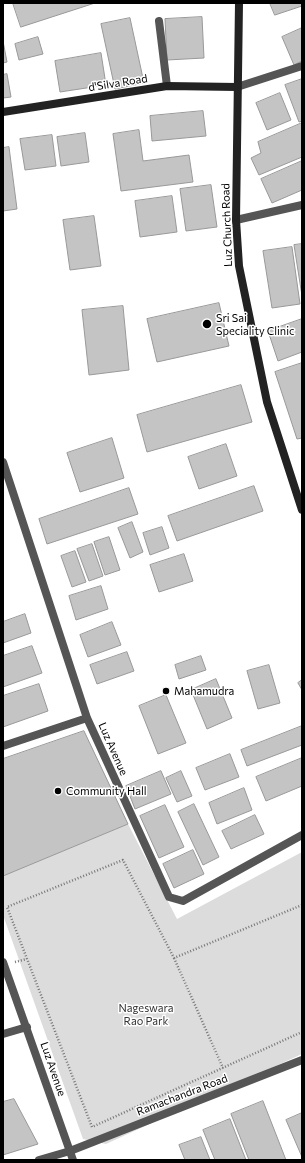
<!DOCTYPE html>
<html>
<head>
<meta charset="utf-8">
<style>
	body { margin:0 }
	#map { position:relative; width:305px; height:1163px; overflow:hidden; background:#fff; font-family:Commissioner,sans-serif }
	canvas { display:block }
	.frame { position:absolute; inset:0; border:4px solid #000; pointer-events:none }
</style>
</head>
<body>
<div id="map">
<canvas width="305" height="1163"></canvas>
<div class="frame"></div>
</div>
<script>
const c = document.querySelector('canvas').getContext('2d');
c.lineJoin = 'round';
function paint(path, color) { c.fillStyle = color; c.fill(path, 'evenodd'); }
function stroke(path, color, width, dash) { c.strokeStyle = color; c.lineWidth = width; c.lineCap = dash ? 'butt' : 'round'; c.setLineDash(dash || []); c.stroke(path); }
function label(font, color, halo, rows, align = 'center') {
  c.font = font + ' Commissioner,sans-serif'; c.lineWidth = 3; c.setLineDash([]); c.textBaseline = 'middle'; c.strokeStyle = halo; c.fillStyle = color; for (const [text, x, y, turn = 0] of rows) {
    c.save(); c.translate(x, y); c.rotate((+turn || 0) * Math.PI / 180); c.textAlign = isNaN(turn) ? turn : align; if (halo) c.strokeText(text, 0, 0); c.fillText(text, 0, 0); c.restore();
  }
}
paint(new Path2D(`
	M128 824 177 919 302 852V1054L106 1144 83 1139 3 915V876Z`), '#dcdcdc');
const building = new Path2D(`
	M13 3H95L21 27Z
	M270 3H302V6L275 15Z
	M202 17 204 58 167 60 165 19Z
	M130 18 144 83 115 89 101 24Z
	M302 28V61L294 65 282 37Z
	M38 37 43 54 19 60 15 44Z
	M3 41 7 62 3 63Z
	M101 53 106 85 60 92 55 61Z
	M7 74 11 97 3 98V75Z
	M302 79V121L299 122 285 85Z
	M280 93 291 120 267 130 256 103Z
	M203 111 206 136 152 141 150 116Z
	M302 123V157L259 175 251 158 261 153 258 142Z
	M139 130 143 161 189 155 193 182 121 191 113 134Z
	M85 133 89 162 61 166 57 137Z
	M52 135 56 166 25 170 20 139Z
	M9 147 17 209 3 211V148Z
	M302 161V190L272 203 261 179Z
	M211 185 217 227 186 231 180 189Z
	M172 196 177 232 140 237 135 201Z
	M94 216 101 266 70 270 63 220Z
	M302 244V296L294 245Z
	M292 247 300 304 272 308 263 251Z
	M219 303 229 346 157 362 147 319Z
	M123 306 129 370 89 375 82 310Z
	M302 319V352L278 361 268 331Z
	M302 363V438L297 439 275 372Z
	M241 385 252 422 147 452 137 415Z
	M112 438 124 478 80 492 67 453Z
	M226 444 237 476 199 489 188 457Z
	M254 486 263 511 177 541 168 516Z
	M129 488 138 514 47 544 39 519Z
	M132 522 143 552 130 558 118 528Z
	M162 527 169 548 150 555 143 533Z
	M109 537 120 570 105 575 94 542Z
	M92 544 103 576 89 581 77 549Z
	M75 551 86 582 72 587 61 556Z
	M184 554 193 581 159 592 150 565Z
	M101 586 108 609 76 620 69 596Z
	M25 614 31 633 3 643V622Z
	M112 622 121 645 88 657 80 635Z
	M32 646 42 673 3 687V656Z
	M127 652 134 671 97 684 90 665Z
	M201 656 206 670 179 679 175 665Z
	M269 665 280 703 258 709 247 671Z
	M216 679 232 718 207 729 191 690Z
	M302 680V690L298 683Z
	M39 684 48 711 3 727V696Z
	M166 695 186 743 158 754 139 706Z
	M302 726V745L247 766 241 750Z
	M84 731 128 824 3 876V759Z
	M230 754 239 777 205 790 196 768Z
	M302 758V786L266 801 256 777Z
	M161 771 171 794 135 809 126 786Z
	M181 771 192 796 177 802 166 778Z
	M244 788 252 810 217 824 209 803Z
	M194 804 219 857 203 865 178 812Z
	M165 805 184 847 159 858 140 816Z
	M255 815 264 834 231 849 222 831Z
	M193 850 204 874 174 888 163 864Z
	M14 1099 38 1144 3 1155V1102Z
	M263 1101 286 1160H249L231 1114Z
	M302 1113V1157L286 1120Z
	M230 1119 246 1160H215L203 1130Z
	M201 1137 210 1160H185L179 1145Z`);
paint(building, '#c4c4c4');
stroke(building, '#999', 1);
stroke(new Path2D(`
	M302 905 174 958 123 860 7 907 92 1127 302 1032
	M174 958 223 1068
	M15 962 27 959`), '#777', 2.5, [1, 2]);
stroke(new Path2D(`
	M159 21 167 86
	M237 87 302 66
	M236 220 302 205
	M3 462 87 718 169 897 183 901 302 835
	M3 746 87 718
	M3 962 73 1160
	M3 1034 27 1027
	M39 1160 70 1151 302 1060`), '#555', 8);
stroke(new Path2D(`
	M239 3 236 220 239 266 267 402 302 510
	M3 112 167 86 237 87`), '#222', 8);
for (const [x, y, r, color] of [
	[207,324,5,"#000"],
	[166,691,4,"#000"],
	[58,791,4,"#000"]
]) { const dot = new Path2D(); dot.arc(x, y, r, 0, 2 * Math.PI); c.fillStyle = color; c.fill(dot); stroke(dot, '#fff', 1.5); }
label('11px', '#000', '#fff', [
	["d'Silva Road",118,83,-9],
	["Luz Church Road",227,225,-92],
	["Luz Avenue",113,749,66],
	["Luz Avenue",53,1069,71],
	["Ramachandra Road",182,1095,-21]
]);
label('11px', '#000', '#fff', [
	["Sri Sai",216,318],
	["Speciality Clinic",216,331],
	["Mahamudra",174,691],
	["Community Hall",66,791]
], 'left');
label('11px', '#333', '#fff', [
	["Nageswara",146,1008],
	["Rao Park",146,1021]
]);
</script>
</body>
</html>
